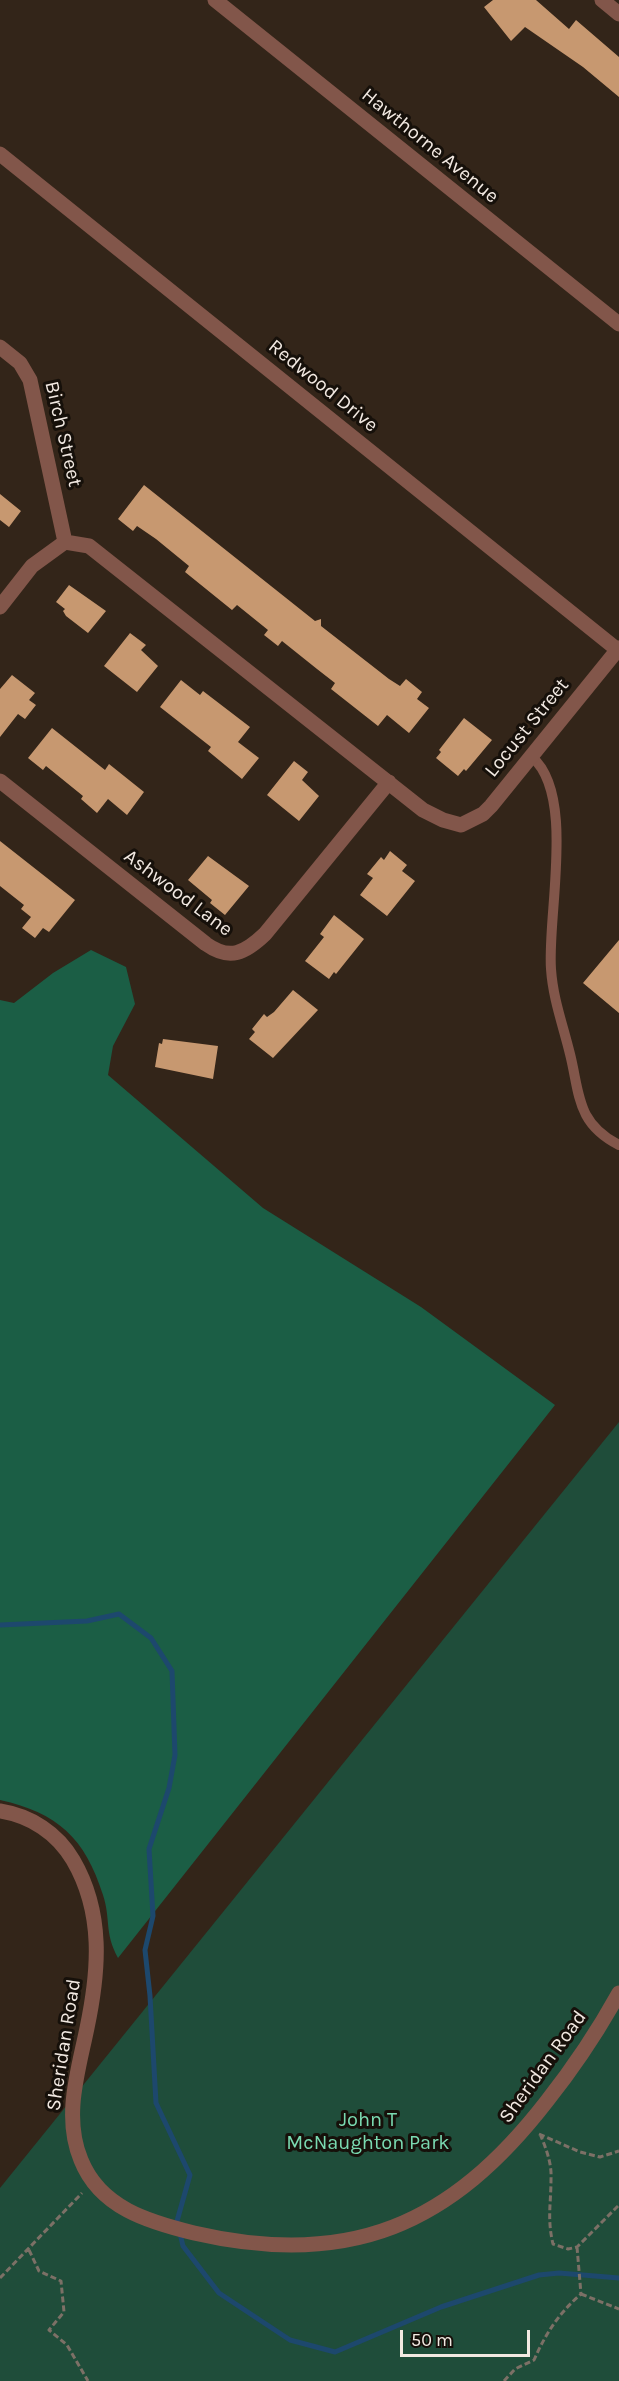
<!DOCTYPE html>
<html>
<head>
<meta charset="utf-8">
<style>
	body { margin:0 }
	#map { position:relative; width:619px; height:2381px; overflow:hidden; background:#332519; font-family:Karla,sans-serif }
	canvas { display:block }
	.scale { position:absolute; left:400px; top:2330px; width:130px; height:27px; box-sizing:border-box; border:3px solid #f2e9e2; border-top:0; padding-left:8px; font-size:18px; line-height:21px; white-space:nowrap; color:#f2e9e2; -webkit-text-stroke:4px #16100a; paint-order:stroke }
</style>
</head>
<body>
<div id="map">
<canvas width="619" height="2381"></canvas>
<div class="scale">50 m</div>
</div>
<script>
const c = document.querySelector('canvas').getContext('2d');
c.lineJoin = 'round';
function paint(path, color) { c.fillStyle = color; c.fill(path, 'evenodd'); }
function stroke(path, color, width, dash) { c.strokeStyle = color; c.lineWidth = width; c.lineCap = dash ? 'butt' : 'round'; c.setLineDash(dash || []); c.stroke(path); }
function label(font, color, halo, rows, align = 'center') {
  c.font = font + ' Karla,sans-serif'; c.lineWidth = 6; c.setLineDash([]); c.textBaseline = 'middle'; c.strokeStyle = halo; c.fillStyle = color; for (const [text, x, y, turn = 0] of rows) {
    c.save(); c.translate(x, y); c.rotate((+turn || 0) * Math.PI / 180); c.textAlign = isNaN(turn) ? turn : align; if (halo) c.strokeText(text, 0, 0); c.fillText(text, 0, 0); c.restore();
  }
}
paint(new Path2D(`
	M619 1422V2381H0V2188Z`), '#1f4d3a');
paint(new Path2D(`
	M91 950 126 967 135 1004 113 1046 108 1075 263 1208 421 1307 555 1405 118 1958C104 1932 111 1920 103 1895 85 1838 58 1813 0 1800V1000L14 1003 53 973Z`), '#1b5e45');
stroke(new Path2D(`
	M0 1625 87 1621 119 1614 151 1638 172 1671 175 1755 169 1788 149 1849 153 1916 145 1950 150 1996 156 2103 190 2175 177 2221 183 2246 219 2293 290 2340 335 2352 441 2307 539 2275 559 2273 619 2278`), '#1d486d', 5);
paint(new Path2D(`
	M493 0H536L569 29 576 20 619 57V97L583 67 525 27 511 41 484 7Z
	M144 485 315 621 321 619V626L389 679 400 686 406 679 422 692 417 699 429 708 409 733 387 715 378 726 331 689 335 683 317 669 282 641 278 646 264 635 268 630 237 605 232 610 185 572 189 566 156 539 137 526 133 531 118 519Z
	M0 494 21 511 9 527 0 520Z
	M69 585 106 611 88 633 66 616 63 611 65 609 56 602Z
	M130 633 146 645 141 650 158 666 137 692 104 666Z
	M12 675 35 693 29 700 36 705 25 719 18 714 0 737V689Z
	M181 680 200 695 203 691 250 727 238 742 259 758 242 779 208 751 211 747 160 707Z
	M464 718 492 740 466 771 464 769 458 776 436 758 441 752 439 750Z
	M52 728 105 770 109 764 144 792 127 815 108 799 97 813 81 799 83 796 46 766 43 770 28 758Z
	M294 761 308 772 302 780 319 796 299 821 267 795Z
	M0 841 75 900 49 932 43 928 35 938 22 928 31 917 21 909 24 905 0 886Z
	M390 851 407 865 402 871 415 881 387 916 360 895 373 878 367 874 381 857 384 860Z
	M208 856 249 886 225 915 210 903 212 900 188 880Z
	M334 915 364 939 336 974 334 972 329 979 305 961 324 937 320 934Z
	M619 940V1013L583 983Z
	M293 990 318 1010 273 1058 249 1039 255 1032 252 1029 264 1014 267 1017 274 1012Z
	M163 1039 218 1046 213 1079 155 1067 159 1043 162 1044Z`), '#c79870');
stroke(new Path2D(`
	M539 2134 580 2152 600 2157 619 2151
	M540 2134C546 2148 552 2164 551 2179 551 2204 547 2219 553 2244L568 2249 577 2247 619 2205
	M577 2247 581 2294
	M29 2250 39 2271 61 2281 64 2312 49 2330 67 2345 88 2381
	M0 2278 82 2193
	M581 2294 619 2309
	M504 2381 515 2369 534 2360C546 2333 559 2313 581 2294`), '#7c7066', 3, [6, 3]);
stroke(new Path2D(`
	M532 757C576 795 547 915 551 969 553 999 563 1025 570 1054 580 1094 576 1123 619 1145`), '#82564a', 10);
stroke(new Path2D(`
	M215 0 619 324
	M602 0 619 14
	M0 154 619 651
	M0 347 20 363 30 380 65 542
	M0 607 32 566 65 542 89 546 423 810 443 820 461 825 483 814 491 806 619 648
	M0 781 206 944C230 961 245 953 265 934L389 782`), '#82564a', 15);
stroke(new Path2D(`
	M0 1811C31 1816 57 1833 73 1860 104 1913 99 1971 87 2028 78 2072 63 2117 81 2160 100 2208 149 2222 194 2233 350 2269 451 2225 547 2101 574 2067 598 2031 619 1993`), '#82564a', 15);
label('20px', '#f2e9e2', '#16100a', [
	["Hawthorne Avenue",430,146,39],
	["Redwood Drive",323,386,39],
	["Birch Street",63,434,77],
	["Locust Street",527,728,-51],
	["Ashwood Lane",178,893,37],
	["Sheridan Road",64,2045,-81],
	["Sheridan Road",543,2067,-54]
]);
label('20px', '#7adab1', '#16100a', [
	["John T",368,2120],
	["McNaughton Park",368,2143]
]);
</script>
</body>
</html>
